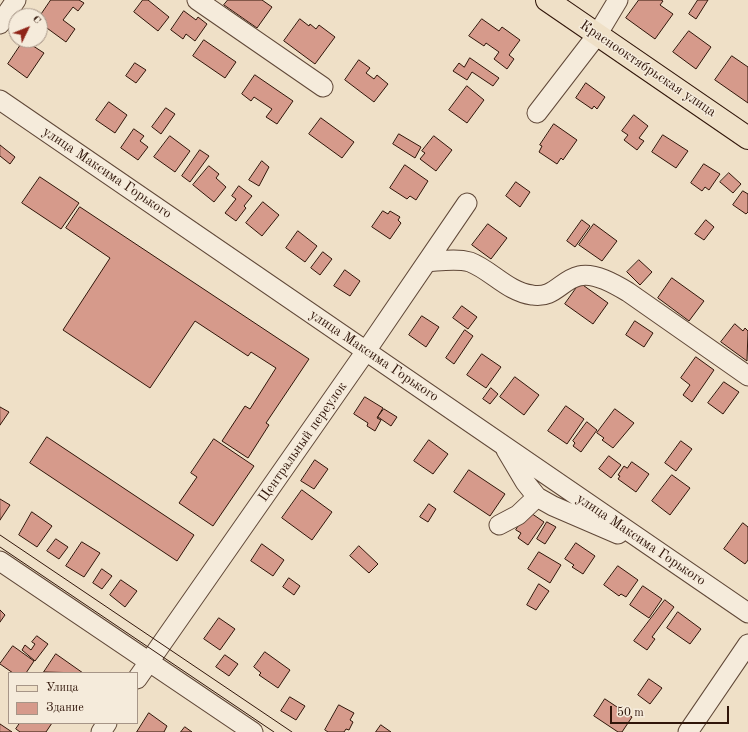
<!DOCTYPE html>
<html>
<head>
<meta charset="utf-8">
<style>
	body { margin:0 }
	#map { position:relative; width:748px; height:732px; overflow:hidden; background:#efe0c7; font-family:"Old Standard TT",serif }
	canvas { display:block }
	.legend { position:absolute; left:8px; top:672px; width:130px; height:52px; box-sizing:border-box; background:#f5ebdb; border:1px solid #a69587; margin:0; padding:5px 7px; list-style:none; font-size:12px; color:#301509 }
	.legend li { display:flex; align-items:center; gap:8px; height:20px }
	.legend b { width:20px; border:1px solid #a69587 }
	.north { position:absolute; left:8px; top:8px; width:40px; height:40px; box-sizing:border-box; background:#f5ebdb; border:1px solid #a69587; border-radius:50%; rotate:47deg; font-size:11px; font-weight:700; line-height:16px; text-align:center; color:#301509 }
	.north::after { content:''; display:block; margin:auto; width:14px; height:18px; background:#8f2418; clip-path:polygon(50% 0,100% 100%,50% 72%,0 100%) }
	.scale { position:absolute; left:610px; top:706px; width:119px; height:18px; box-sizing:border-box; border:2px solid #301509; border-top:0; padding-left:5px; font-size:12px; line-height:14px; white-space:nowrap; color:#301509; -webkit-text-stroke:3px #f5ebdb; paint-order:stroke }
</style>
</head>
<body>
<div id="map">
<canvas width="748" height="732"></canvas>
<ul class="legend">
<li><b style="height:5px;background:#efe0c7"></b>Улица</li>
<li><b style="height:11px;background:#d69a8b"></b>Здание</li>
</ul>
<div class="north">С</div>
<div class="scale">50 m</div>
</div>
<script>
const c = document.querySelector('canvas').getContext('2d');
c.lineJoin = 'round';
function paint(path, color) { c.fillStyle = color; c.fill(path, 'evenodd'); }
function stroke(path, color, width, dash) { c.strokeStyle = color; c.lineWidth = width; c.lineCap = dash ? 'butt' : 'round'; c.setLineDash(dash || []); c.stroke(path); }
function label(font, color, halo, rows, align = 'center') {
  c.font = font + ' "Old Standard TT",serif'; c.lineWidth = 3; c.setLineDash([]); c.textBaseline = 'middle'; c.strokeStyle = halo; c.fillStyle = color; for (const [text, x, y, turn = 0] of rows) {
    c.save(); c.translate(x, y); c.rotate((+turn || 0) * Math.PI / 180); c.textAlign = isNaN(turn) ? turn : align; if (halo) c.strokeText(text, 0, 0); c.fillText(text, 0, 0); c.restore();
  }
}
const building = new Path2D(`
	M51 0H79L84 3 78 11 73 7 63 20 75 29 66 42 40 23V16Z
	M143 0H148L169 17 158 31 134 12Z
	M228 0H262L272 7 257 28 224 5Z
	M639 0H661L663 1 660 5 673 14 655 39 626 18Z
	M698 0H708L696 19 689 14Z
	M184 11 196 20 198 17 207 24 195 41 186 34 183 39 171 30Z
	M300 19 309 26 310 24 316 29 319 25 335 37 315 64 284 41Z
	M482 19 499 31 502 27 520 40 509 55 514 59 507 69 494 59 499 52 486 43 484 46 469 36Z
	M689 31 711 47 696 69 673 52Z
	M24 40 44 53 27 78 8 64Z
	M204 40 236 62 225 78 193 56Z
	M732 56 748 67V103L715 80Z
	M470 58 499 78 493 86 472 72 467 80 453 71 459 63 464 67Z
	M359 60 370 68 366 73 374 79 377 75 388 84 374 102 345 80Z
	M135 63 146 70 136 83 126 76Z
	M255 75 293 101 277 124 266 117 272 109 254 97 251 101 242 94Z
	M586 83 605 97 597 109 594 106 592 109 576 98Z
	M467 86 484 100 467 123 449 110Z
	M109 102 127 115 115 133 96 120Z
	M166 108 175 114 161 134 152 127Z
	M634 115 648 126 639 138 644 141 637 150 624 140 628 135 622 131Z
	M321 118 354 142 342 158 309 134Z
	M554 124 577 140 563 160 561 158 557 164 539 152 542 146 540 145Z
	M134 129 144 136 140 141 148 147 138 160 121 148Z
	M399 134 421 147 415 158 393 144Z
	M663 135 688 151 676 168 652 152Z
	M170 136 190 151 175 172 154 157Z
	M434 136 452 150 436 171 420 159 425 153 422 151Z
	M0 145 15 157 10 164 0 156Z
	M200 150 209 156 190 182 182 176Z
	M262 161 269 167 259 186 249 180Z
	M704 164 720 174 709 190 705 187 702 191 691 183Z
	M405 165 428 181 416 200 410 196 407 199 390 188Z
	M209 166 219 174 216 178 226 187 214 202 193 185Z
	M729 173 741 184 733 193 720 182Z
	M40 177 79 203 61 229 22 203Z
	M516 182 530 192 520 207 506 196Z
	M239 186 252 196 244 206 246 208 236 221 225 213 236 199 232 196Z
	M743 191 748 194V212L746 214 733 205Z
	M263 202 279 215 262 236 246 223Z
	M80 207 309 359 266 423 269 425 248 458 222 441 245 406 250 409 276 368 251 352 248 356 195 321 150 388 63 330 110 258 66 228Z
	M383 211 388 214 390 211 400 217 398 220 401 223 390 239 372 227Z
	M582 220 590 226 575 247 567 241Z
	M706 220 714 227 704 240 695 234Z
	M488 224 507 238 491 259 472 245Z
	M594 224 617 241 602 261 579 245Z
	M298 231 317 246 305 262 286 248Z
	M323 252 332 259 320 275 311 268Z
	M639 260 652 272 640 285 627 272Z
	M345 270 360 281 350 296 334 286Z
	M672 278 704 301 689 321 658 298Z
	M580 283 608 303 593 324 565 304Z
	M462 306 477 317 468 329 453 318Z
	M422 316 439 327 426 347 409 335Z
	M635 321 653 333 644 347 626 335Z
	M735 324 743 331 745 328 748 331 747 361 721 342Z
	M465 330 473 336 454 364 446 358Z
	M482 354 501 367 486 388 467 375Z
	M696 357 714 370 692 402 683 395 690 385 681 378Z
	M515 377 539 395 524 415 500 397Z
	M724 382 739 392 723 414 708 403Z
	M491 388 498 394 490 404 483 399Z
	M365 397 383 408 377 418 381 420 375 431 367 426 368 423 354 414Z
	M566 406 584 419 567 444 548 431Z
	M0 407 9 412 0 425Z
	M384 409 397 417 391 426 378 417Z
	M615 409 634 423 613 448 602 440 604 438 597 433Z
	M587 422 597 430 581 452 573 446 575 443 573 441Z
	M47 437 194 535 177 561 30 463Z
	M214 439 254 466 213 526 179 503 197 477 191 473Z
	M429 440 448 454 433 474 414 461Z
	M681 441 692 449 676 471 665 463Z
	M609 456 621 465 611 478 599 469Z
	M315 460 328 469 314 489 301 481Z
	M632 462 649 474 636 492 618 479 620 476 618 475 624 466 627 468Z
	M469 470 505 494 490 516 454 492Z
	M672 475 690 488 670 515 652 501Z
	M302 490 332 512 312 540 282 518Z
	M0 499 10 505 0 520Z
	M429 504 436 509 428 522 420 517Z
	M528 511 544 522 528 545 518 538 521 533 516 530Z
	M32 512 52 526 37 547 19 535Z
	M547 522 556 527 545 544 537 539Z
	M743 523 748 527V560L745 564 724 549Z
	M56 539 68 547 59 559 47 551Z
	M82 542 100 553 84 577 66 566Z
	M576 543 595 556 583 574 572 567 574 565 565 559Z
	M262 544 284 560 273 576 251 561Z
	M359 546 378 564 369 573 350 556Z
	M539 552 561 565 550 583 528 569Z
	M618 566 638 580 626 597 621 594 619 596 604 585Z
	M102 569 112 576 102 589 93 583Z
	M289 578 300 586 294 595 283 587Z
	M121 580 137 591 125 607 110 595Z
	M539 584 549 591 536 610 527 605Z
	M643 586 662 599 649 618 630 605Z
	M665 600 674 607 652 637 655 639 647 650 634 641Z
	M0 610 5 615 0 622Z
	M678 612 701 629 690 644 667 628Z
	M219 618 235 629 220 650 204 639Z
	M37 636 48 644 35 661 22 650 25 645 31 650 35 644 32 642Z
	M13 646 34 661 26 673H13L0 664Z
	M265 652 290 670 278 688 259 675 261 673 254 667Z
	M56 654 83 673 44 672Z
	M225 655 238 664 229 676 216 667Z
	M649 679 662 688 650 704 638 695Z
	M290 697 305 706 296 720 281 711Z
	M605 699 632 717 622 732H618L594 716Z
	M339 705 354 713 350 720 353 722 349 730 346 729 344 732H328L325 730Z
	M149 713 167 726 164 732H137Z
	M20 723H52L46 732H20L16 729Z
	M0 724 12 732H0Z
	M381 725 391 732H376Z
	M185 727 192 732H181Z`);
paint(building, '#d69a8b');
stroke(building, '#301509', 1);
const minor = new Path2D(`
	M197 0 323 87
	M0 24 16 0
	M0 100 748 613
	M537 113 597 35 618 0
	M427 262C441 261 456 258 470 262 491 270 508 292 532 295 554 299 561 280 579 276 594 272 615 284 628 292L748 376
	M506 450 525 482 537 497 553 506 618 534
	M499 525 518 515 537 497
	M0 561 253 732
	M137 679 366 351 467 203
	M101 732 107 723
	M688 732 748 644`);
const major = new Path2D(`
	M547 0 748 138`);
stroke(minor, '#604838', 21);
stroke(major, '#301509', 24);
stroke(minor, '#f5ebdb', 19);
stroke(major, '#efe0c7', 22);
stroke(new Path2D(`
	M0 535 292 732
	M0 547 274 732`), '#301509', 1);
label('14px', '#301509', '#f5ebdb', [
	["Краснооктябрьская улица",648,69,34],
	["улица Максима Горького",107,173,34],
	["улица Максима Горького",374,356,34],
	["Центральный переулок",303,442,-55],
	["улица Максима Горького",641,540,34]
]);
</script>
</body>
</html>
